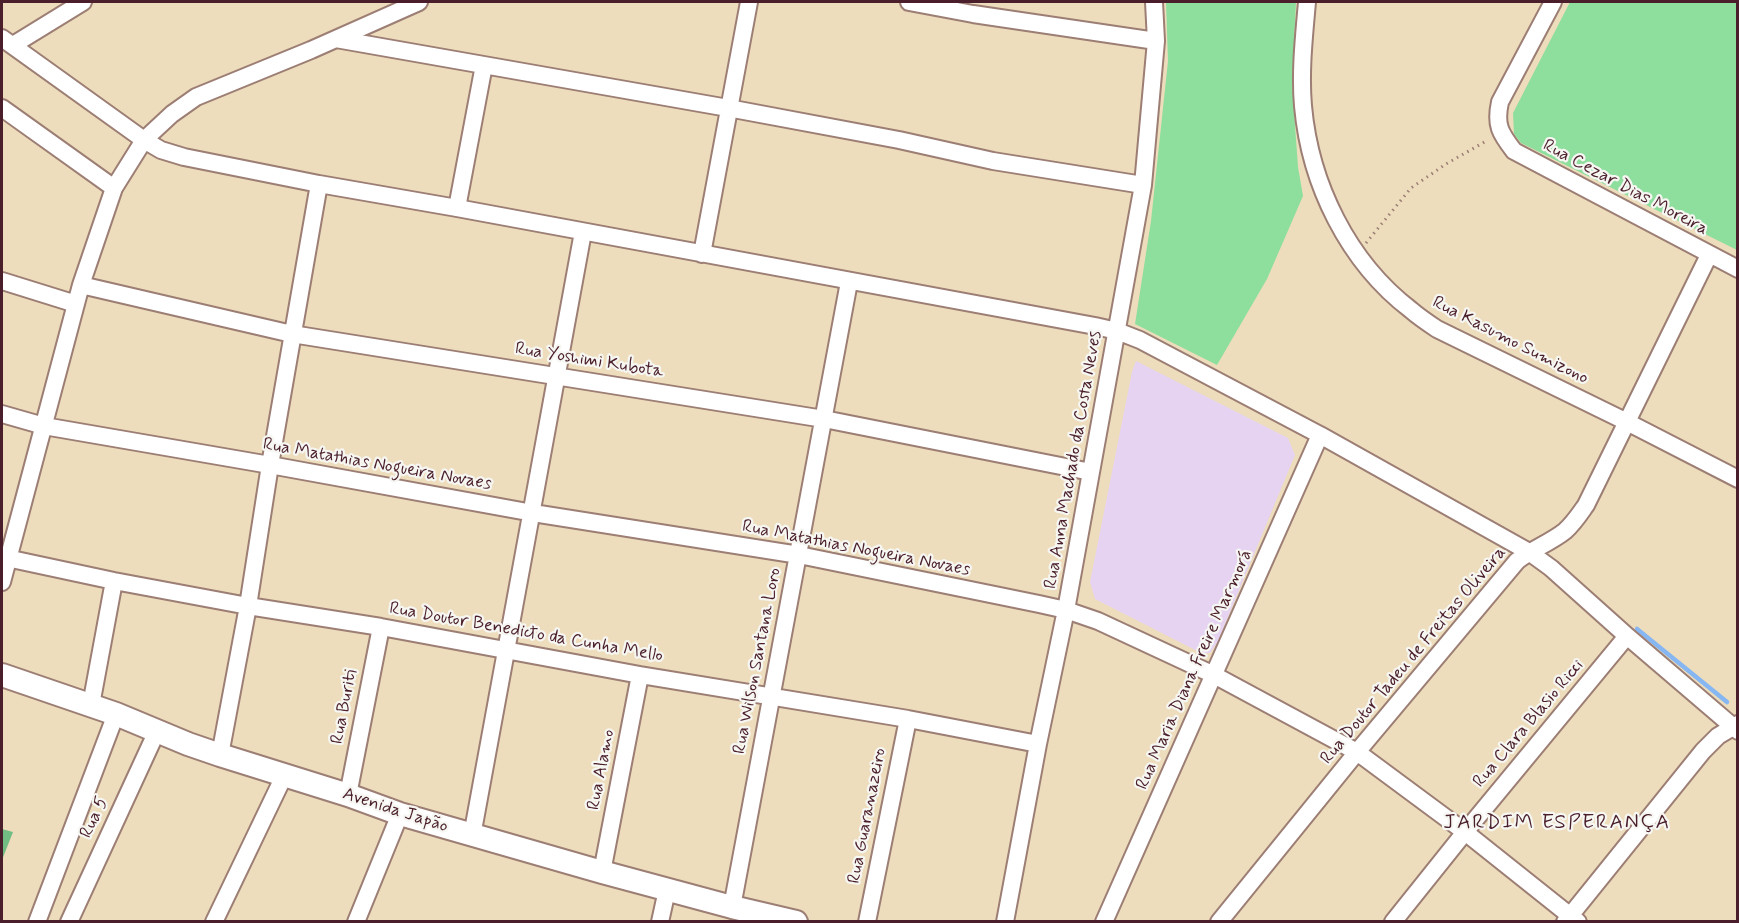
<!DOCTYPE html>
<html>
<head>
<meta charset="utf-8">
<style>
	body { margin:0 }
	#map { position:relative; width:1739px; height:923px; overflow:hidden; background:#edddbc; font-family:Mynerve,sans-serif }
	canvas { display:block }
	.frame { position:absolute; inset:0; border:3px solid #4a1f2b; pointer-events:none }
</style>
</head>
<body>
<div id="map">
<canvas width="1739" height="923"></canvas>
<div class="frame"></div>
</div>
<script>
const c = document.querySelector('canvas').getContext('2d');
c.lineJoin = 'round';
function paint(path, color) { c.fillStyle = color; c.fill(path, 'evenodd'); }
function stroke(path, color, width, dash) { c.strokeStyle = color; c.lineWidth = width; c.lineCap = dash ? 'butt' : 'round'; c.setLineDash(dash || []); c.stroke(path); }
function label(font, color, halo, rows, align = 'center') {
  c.font = font + ' Mynerve,sans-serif'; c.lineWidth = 4.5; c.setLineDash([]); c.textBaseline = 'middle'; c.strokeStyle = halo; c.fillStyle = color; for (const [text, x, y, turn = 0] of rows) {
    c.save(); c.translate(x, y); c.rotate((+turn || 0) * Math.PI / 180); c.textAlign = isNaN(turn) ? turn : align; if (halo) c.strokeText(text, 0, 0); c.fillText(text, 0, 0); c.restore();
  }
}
paint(new Path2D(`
	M1136 361 1288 438 1295 455 1218 641 1210 653H1201L1095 599 1090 582 1132 372Z`), '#e5d3f1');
paint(new Path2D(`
	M1166 2H1296L1292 84 1298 167 1303 196 1267 279 1217 365 1135 324 1151 221 1168 61Z
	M1570 2H1737V250L1521 143 1514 134 1513 113Z`), '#8ede9d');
paint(new Path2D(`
	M2 829 13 832 2 860Z`), '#72bd84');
stroke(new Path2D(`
	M1637 629 1727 702`), '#86b7f2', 4.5);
const minor = new Path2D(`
	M909 2 973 14 1156 41
	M1307 2C1304 36 1300 72 1303 106 1310 184 1348 262 1411 310 1419 317 1428 323 1437 329L1627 422 1738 479
	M1553 2 1500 102C1495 125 1500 133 1514 151L1738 269
	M2 38 144 140 161 150 184 157 319 184 457 208 1095 326 1117 331 1140 340 1320 435 1529 552 1551 568 1627 636 1738 731
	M336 39 728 108 899 140 993 161 1143 185
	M13 45 83 2
	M2 108 114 188
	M457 208 484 65
	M702 254 749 2
	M2 281 76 304
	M81 285 292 334 824 419 1091 472
	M2 414 44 426 270 465 533 513 799 555 1039 604 1066 610 1098 621 1214 675 1357 752 1465 832 1578 922
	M2 557 114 581 248 606 381 627 640 675 908 719 1038 744
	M2 582 81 285 114 188 144 140 172 114 196 97 311 50 419 2
	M91 705 114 581
	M220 755 248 606 270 465 319 184
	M348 795 381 627
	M472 836 583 232
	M602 872 640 675
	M732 907 849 282
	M37 922 116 714
	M69 922 157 731
	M214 922 284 776
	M356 922 400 814
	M660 922 667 890
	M867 922 908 719
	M1005 922 1038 744 1066 610 1143 185 1156 41 1154 2
	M1104 922 1320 435
	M1219 922 1357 752 1517 561C1532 549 1550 543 1565 531 1574 523 1579 515 1586 505L1709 255
	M1393 922 1465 832 1627 636
	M1565 922 1703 751 1718 736 1738 724`);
const secondary = new Path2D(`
	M2 675 116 714 188 744 220 755 348 795 400 814 602 872 732 907 796 922`);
stroke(minor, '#9c7e74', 20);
stroke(secondary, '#9c7e74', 26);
stroke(new Path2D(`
	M1366 243 1411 188 1446 164 1488 140`), '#9c7e74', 3, [1.5, 4.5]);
stroke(minor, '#fff', 16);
stroke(secondary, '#fff', 22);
label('18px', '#4a1f2b', '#f6f6f2', [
	["Rua Cezar Dias Moreira",1625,188,28],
	["Rua Kasumo Sumizono",1510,341,27],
	["Rua Yoshimi Kubota",589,361,9],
	["Rua Anna Machado da Costa Neves",1074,460,-80],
	["Rua Matathias Nogueira Novaes",377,465,10],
	["Rua Matathias Nogueira Novaes",856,549,11],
	["Rua Doutor Benedicto da Cunha Mello",526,633,10],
	["Rua Doutor Tadeu de Freitas Oliveira",1414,656,-50],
	["Rua Wilson Santana Loro",758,661,-79],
	["Rua Maria Diana Freire Marmorá",1195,670,-66],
	["Rua Buriti",345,707,-79],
	["Rua Clara Blasio Ricci",1529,724,-50],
	["Rua Alamo",602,770,-79],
	["Avenida Japão",395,811,18],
	["Rua Guaranazeiro",868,816,-79],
	["Rua 5",95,818,-65]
]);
c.letterSpacing = '1.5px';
label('21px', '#4a1f2b', '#f6f6f2', [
	["JARDIM ESPERANÇA",1557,824]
]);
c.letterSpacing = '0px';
</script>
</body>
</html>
